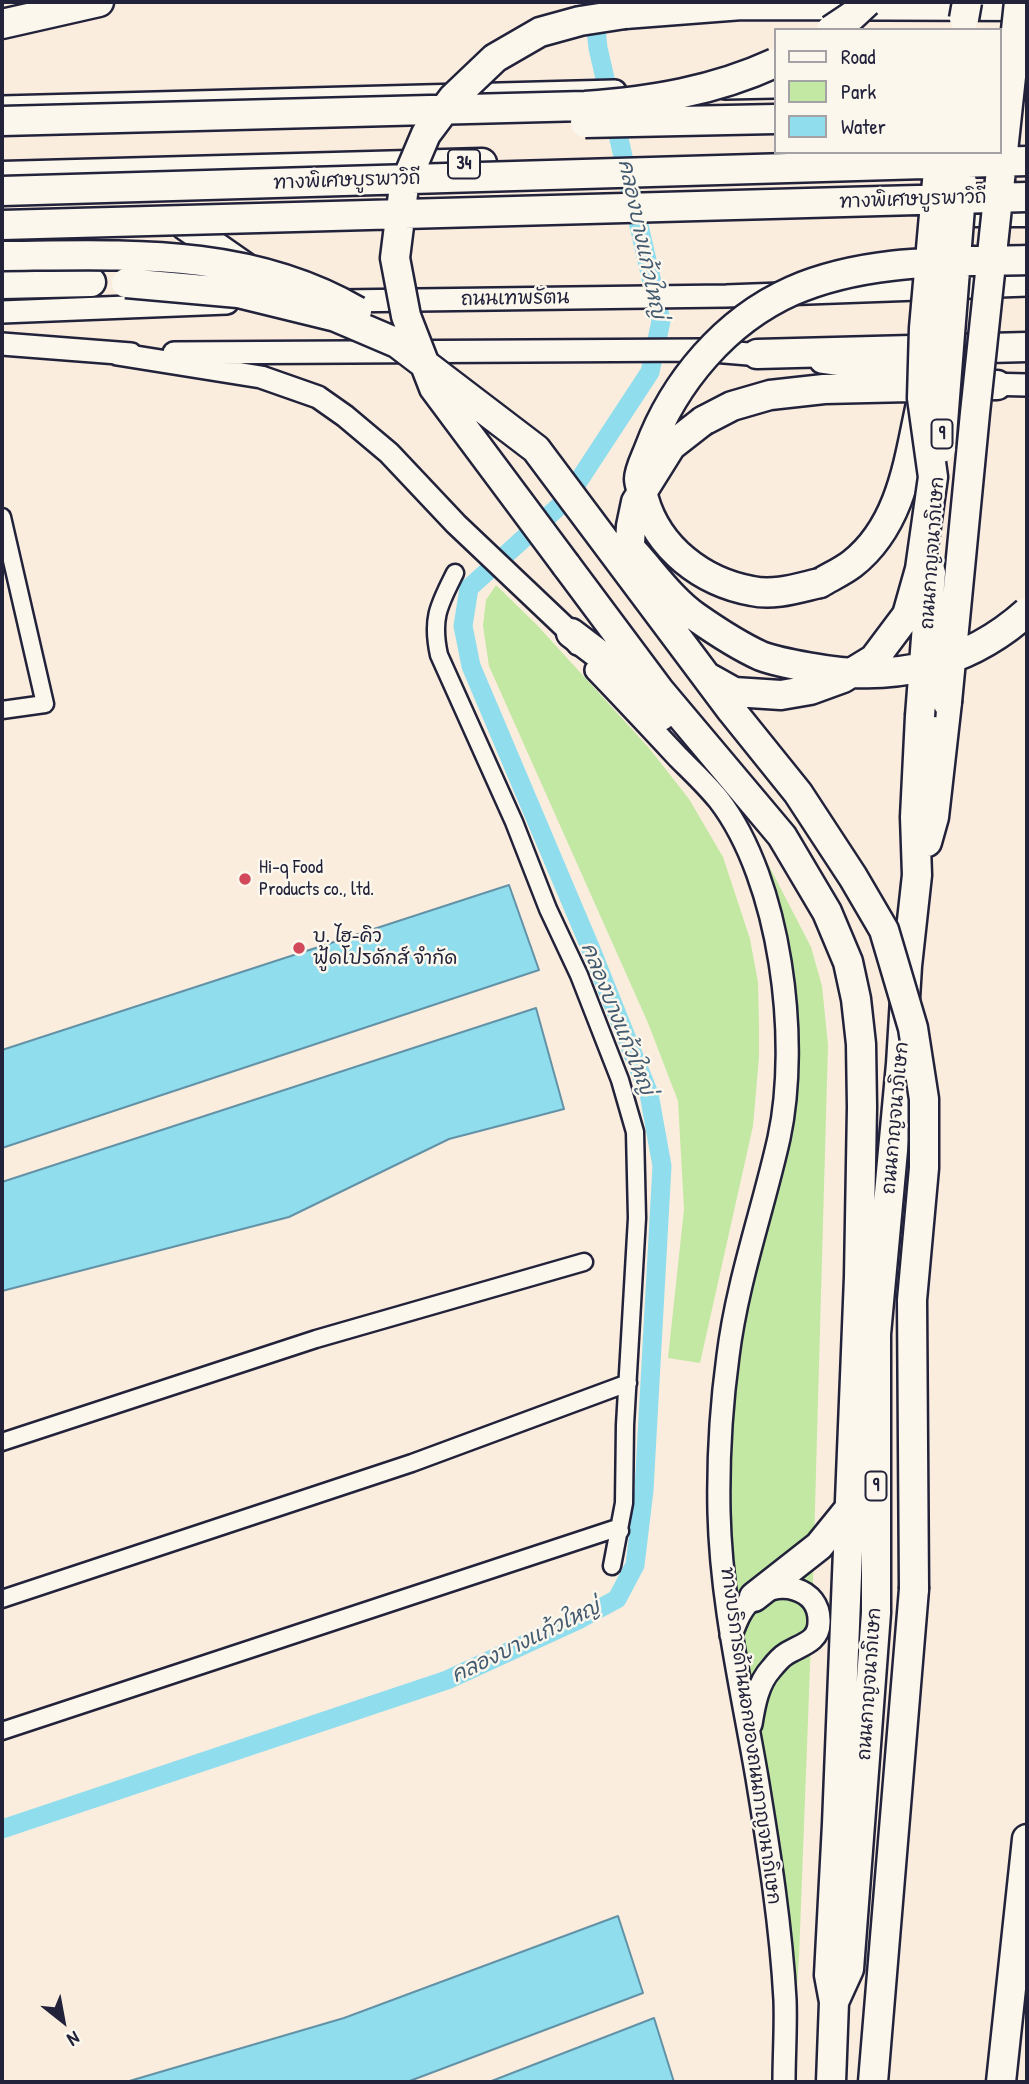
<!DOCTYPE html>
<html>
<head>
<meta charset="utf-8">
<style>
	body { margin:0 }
	#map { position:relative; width:1029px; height:2084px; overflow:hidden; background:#faedde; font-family:"Patrick Hand",sans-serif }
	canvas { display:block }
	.frame { position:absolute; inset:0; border:4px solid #22223b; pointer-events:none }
	.legend { position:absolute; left:774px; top:28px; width:228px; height:126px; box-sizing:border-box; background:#fbf7ec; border:2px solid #a4a2a5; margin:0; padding:9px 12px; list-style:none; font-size:21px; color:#22223b }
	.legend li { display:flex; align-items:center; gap:14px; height:35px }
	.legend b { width:35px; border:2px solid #a4a2a5 }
	.north { position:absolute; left:28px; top:1986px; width:70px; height:70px; -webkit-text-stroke:5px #fbf7ec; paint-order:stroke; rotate:149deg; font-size:19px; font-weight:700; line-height:28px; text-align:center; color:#22223b }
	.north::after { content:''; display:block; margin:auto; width:24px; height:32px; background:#22223b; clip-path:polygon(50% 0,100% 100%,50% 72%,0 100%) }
</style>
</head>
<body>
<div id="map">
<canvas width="1029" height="2084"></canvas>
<div class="frame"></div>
<ul class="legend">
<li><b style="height:9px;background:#fbf7ec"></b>Road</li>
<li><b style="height:19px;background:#c2e8a3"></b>Park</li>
<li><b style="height:19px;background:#8fdded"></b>Water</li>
</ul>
<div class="north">N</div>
</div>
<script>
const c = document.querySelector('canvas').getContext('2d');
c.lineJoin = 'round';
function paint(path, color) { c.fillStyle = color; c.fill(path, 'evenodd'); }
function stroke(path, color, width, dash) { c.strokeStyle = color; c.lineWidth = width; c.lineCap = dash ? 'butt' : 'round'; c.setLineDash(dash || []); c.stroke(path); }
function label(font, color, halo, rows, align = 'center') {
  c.font = font + ' "Patrick Hand","Playpen Sans Thai",sans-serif'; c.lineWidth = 5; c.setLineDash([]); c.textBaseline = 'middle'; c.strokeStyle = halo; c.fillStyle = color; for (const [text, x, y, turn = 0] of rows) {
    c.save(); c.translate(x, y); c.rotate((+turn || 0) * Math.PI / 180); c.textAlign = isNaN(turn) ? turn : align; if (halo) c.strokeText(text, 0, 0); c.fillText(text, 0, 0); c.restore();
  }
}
paint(new Path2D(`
	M496 585 537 625 649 748 689 799 723 857 750 939 758 982 759 1024V1057L753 1126 700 1363 668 1358 684 1209 678 1101 648 1023 489 666 483 626 486 600Z
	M758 854 767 862 811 947 822 986 828 1045 812 1614 799 1957 791 2082H776L774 1956 712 1478 777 1093V977Z`), '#c2e8a3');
const water = new Path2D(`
	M509 885 539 970 2 1148V1050Z
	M536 1008 564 1109 449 1139 289 1217 2 1291V1182Z
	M618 1916 643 1993 407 2082H126L344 2018Z
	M654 2018 674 2082H489Z`);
paint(water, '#8fdded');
stroke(water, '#6392a6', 2);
stroke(new Path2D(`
	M2 1829 447 1680 580 1619 617 1599 635 1565 644 1490 662 1166 649 1094 590 947 471 666 463 626 469 588 566 500 650 372 661 321 598 48 593 2`), '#8fdded', 19);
const street = new Path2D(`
	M2 517 45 704 2 710
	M455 573C439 605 431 618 439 655L514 822 548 909 579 975 620 1080 635 1132 637 1218 625 1425 624 1503 612 1566
	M2 1442 316 1339 584 1262
	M2 1599 412 1463 628 1383
	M2 1731 614 1529 620 1531`);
const secondary = new Path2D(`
	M725 88 775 87
	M2 107 615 91
	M340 301 726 296 1027 285
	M2 312 227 303
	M2 344 131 354
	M174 353 701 350 772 356
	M117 354 261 377 318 397 345 416 389 453 456 524 571 633 578 644
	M821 362 931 377
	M984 384 1027 385
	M596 670C624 699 651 728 678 757 692 771 707 785 719 800 781 881 800 1040 779 1138 763 1210 737 1282 728 1356 721 1407 718 1461 719 1512 721 1602 742 1690 757 1778 769 1851 781 1926 785 2000 786 2027 784 2055 784 2082
	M731 1635C736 1622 741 1608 752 1599 776 1577 821 1587 819 1623 819 1642 800 1645 786 1654 781 1657 775 1664 771 1669 758 1683 754 1705 751 1724`);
const highway = new Path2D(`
	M625 14 742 5 1027 6
	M2 24 99 2
	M2 176 482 163
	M974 212H1027
	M186 226 252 272
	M2 284 91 282
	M757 354 1027 347
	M703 421 732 406 770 395 824 389 997 385
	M566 565 660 691 782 836 827 912 848 962 856 999 861 1044 862 1107 859 1277 837 1824 829 1975 834 2002
	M820 583C830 577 843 571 852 564 903 524 909 457 922 399
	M571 633 600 655 661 716
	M927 842 934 817 947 702
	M754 1597 819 1546 849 1509
	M831 2082 834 2002 849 1969 876 1613V1334L901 1064 907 966 917 875 915 817 920 716
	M873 2082 914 1589
	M1001 2082 1027 1839`);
stroke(street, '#22223b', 21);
stroke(secondary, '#22223b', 26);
stroke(highway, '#22223b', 33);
stroke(street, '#fbf7ec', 16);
stroke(secondary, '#fbf7ec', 21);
stroke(highway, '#fbf7ec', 28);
const highwayBridge = new Path2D(`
	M964 19 967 2
	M831 30 852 16 867 2
	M2 121 585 106C652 101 714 91 775 63
	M585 123 775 119
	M2 191 1027 161
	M2 225 1027 197
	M2 256C124 255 247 247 357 311
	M126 283 238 293 336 317 397 343 536 449 732 711 798 793 853 877 884 930 913 1028 924 1099V1168L912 1300 914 1589
	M941 448 962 182
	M630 548C651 570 671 600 696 617 716 631 739 646 761 656 777 662 796 665 813 668 892 683 967 666 1027 612
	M566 565 434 388 406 316 395 258 404 186 426 134 453 98 495 58 540 32 580 21 625 14
	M634 580 629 561 631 526 636 502 671 446 703 421
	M820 583C798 588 774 596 752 591 702 582 658 548 644 499 643 493 639 485 639 479 639 470 646 457 649 449 674 382 725 321 792 291 865 259 948 262 1027 260
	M709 678 734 692 781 695 810 690 843 678 874 659 907 615 920 569 933 477 922 398 924 328 937 181
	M947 702 975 413 1019 2
	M920 716 931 573`);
stroke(highwayBridge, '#22223b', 33, []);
stroke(highwayBridge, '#fbf7ec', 28);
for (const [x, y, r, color] of [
	[245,879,7,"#d1495b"],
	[299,948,7,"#d1495b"]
]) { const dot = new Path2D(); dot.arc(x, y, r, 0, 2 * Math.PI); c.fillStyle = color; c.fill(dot); stroke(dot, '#fbf7ec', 2.5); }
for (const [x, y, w] of [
	[464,164,32],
	[942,434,21],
	[876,1486,21]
]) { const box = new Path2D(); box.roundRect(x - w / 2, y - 14.5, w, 29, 5); c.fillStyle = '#fbf7ec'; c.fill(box); stroke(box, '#22223b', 2); }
label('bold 18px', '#22223b', null, [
	["34",464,164],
	["9",942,434],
	["9",876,1486]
]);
label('19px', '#22223b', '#fbf7ec', [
	["ทางพิเศษบูรพาวิถี",347,181,-2],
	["ทางพิเศษบูรพาวิถี",913,200,-2],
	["ถนนเทพรัตน",515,299,-1],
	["ถนนกาญจนาภิเษก",933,553,-86],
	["ถนนกาญจนาภิเษก",896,1118,-85],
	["ถนนกาญจนาภิเษก",870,1684,-86],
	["ทางบริการด้านนอกของถนนกาญจนาภิเษก",750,1736,82]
]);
label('19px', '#22223b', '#fbf7ec', [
	["Hi-q Food",259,868],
	["Products co., ltd.",259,890],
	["บ. ไฮ-คิว",313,937],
	["ฟู้ดโปรดักส์ จำกัด",313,959]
], 'left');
label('italic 21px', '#435a70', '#fbf7ec', [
	["คลองบางแก้วใหญ่",641,239,78],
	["คลองบางแก้วใหญ่",617,1019,68],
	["คลองบางแก้วใหญ่",526,1642,-26]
]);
</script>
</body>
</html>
